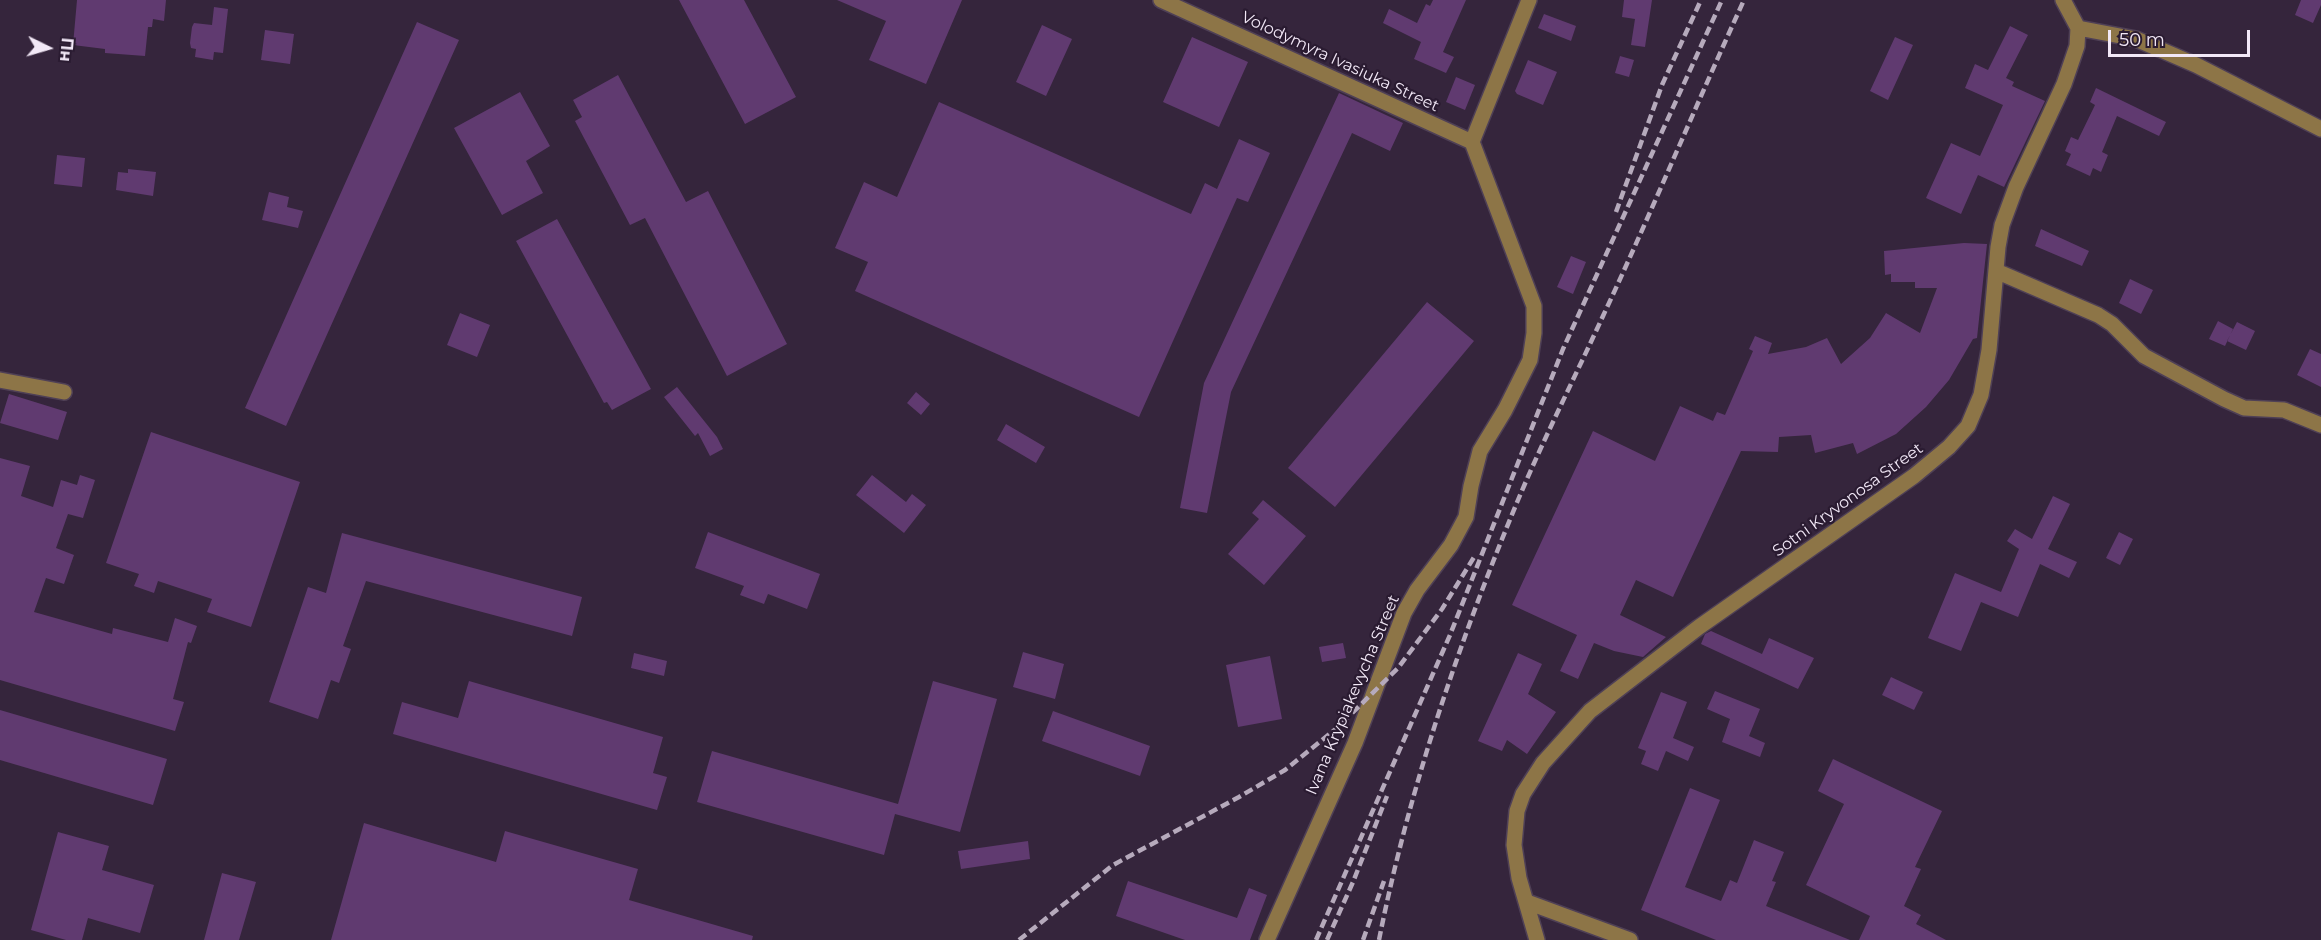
<!DOCTYPE html>
<html>
<head>
<meta charset="utf-8">
<style>
	body { margin:0 }
	#map { position:relative; width:2321px; height:940px; overflow:hidden; background:#35253c; font-family:Montserrat,sans-serif }
	canvas { display:block }
	.north { position:absolute; left:18px; top:18px; width:60px; height:60px; -webkit-text-stroke:4px #2a1b31; paint-order:stroke; rotate:95deg; font-size:16px; font-weight:700; line-height:24px; text-align:center; color:#f2e8f7 }
	.north::after { content:''; display:block; margin:auto; width:21px; height:27px; background:#f2e8f7; clip-path:polygon(50% 0,100% 100%,50% 72%,0 100%) }
	.scale { position:absolute; left:2108px; top:30px; width:142px; height:27px; box-sizing:border-box; border:3px solid #f2e8f7; border-top:0; padding-left:8px; font-size:18px; line-height:21px; white-space:nowrap; color:#f2e8f7; -webkit-text-stroke:4px #2a1b31; paint-order:stroke }
</style>
</head>
<body>
<div id="map">
<canvas width="2321" height="940"></canvas>
<div class="north">Пн</div>
<div class="scale">50 m</div>
</div>
<script>
const c = document.querySelector('canvas').getContext('2d');
c.lineJoin = 'round';
function paint(path, color) { c.fillStyle = color; c.fill(path, 'evenodd'); }
function stroke(path, color, width, dash) { c.strokeStyle = color; c.lineWidth = width; c.lineCap = dash ? 'butt' : 'round'; c.setLineDash(dash || []); c.stroke(path); }
function label(font, color, halo, rows, align = 'center') {
  c.font = font + ' Montserrat,sans-serif'; c.lineWidth = 4.5; c.setLineDash([]); c.textBaseline = 'middle'; c.strokeStyle = halo; c.fillStyle = color; for (const [text, x, y, turn = 0] of rows) {
    c.save(); c.translate(x, y); c.rotate((+turn || 0) * Math.PI / 180); c.textAlign = isNaN(turn) ? turn : align; if (halo) c.strokeText(text, 0, 0); c.fillText(text, 0, 0); c.restore();
  }
}
paint(new Path2D(`
	M77 0H166L164 21 153 19 152 27H148L145 56 105 53V49L73 45Z
	M679 0H744L796 97 745 124Z
	M837 0H962L926 84 869 60 886 21Z
	M1433 0H1466L1443 52 1454 57 1446 73 1414 59 1421 42 1383 23 1389 9 1417 23 1426 4 1430 6Z
	M1624 0H1652L1645 47 1631 45 1635 19 1622 17Z
	M2301 0H2321V5L2313 23 2295 15Z
	M214 7 228 9 223 53 214 52 213 60 195 57 196 49 191 48 190 43 192 27 194 23 212 25Z
	M1544 14 1576 26 1571 41 1538 28Z
	M417 22 459 40 286 426 245 408Z
	M1042 25 1072 39 1046 96 1016 82Z
	M2010 26 2028 35 2006 78 2014 82 2012 86 2045 101 2004 187 1978 175 1961 214 1926 198 1951 143 1980 156 2003 105 1965 88 1975 64 1988 70Z
	M265 30 294 34 290 64 261 60Z
	M1192 37 1248 62 1219 127 1163 102Z
	M1895 37 1913 45 1888 100 1870 91Z
	M1620 56 1634 60 1629 77 1615 73Z
	M1528 60 1557 72 1543 105 1517 94 1515 91Z
	M618 75 686 202 708 191 787 344 727 376 645 218 630 225 575 121 582 117 573 100Z
	M1456 77 1475 85 1465 110 1446 102Z
	M2096 88 2166 122 2159 136 2117 116 2102 152 2108 155 2101 172 2093 168 2090 176 2066 165 2071 154 2065 151 2071 137 2078 140 2095 105 2090 102Z
	M520 92 550 146 526 161 543 193 502 215 454 128Z
	M1339 93 1403 123 1390 151 1352 133 1231 392 1207 513 1180 508 1204 383Z
	M939 102 1191 214 1205 183 1217 189 1239 139 1270 153 1248 202 1237 198 1139 417 855 291 868 262 835 248 864 182 897 197Z
	M57 155 85 158 82 187 54 184Z
	M128 169 156 172 153 196 116 190 118 172 128 173Z
	M269 192 289 197 287 207 303 211 298 228 262 220Z
	M557 219 651 389 612 410 607 402 604 403 516 241Z
	M2041 229 2089 251 2082 266 2035 246Z
	M1964 243 1987 244 1977 338 1973 339 1949 380 1926 407 1896 434 1857 454 1853 443 1815 453 1811 435 1779 437 1778 452 1741 451 1673 597 1636 580 1620 615 1666 637 1643 657 1614 651 1594 643 1578 679 1560 671 1577 635 1512 605 1593 431 1655 461 1680 406 1713 421 1717 412 1725 415 1753 351 1749 349 1755 336 1772 343 1768 354 1806 347 1827 338 1841 364 1870 338 1886 313 1920 333 1937 288H1915V282H1891V274L1885 275 1884 251Z
	M1571 256 1586 262 1573 294 1557 287Z
	M2130 279 2153 290 2141 314 2119 303Z
	M1427 302 1474 341 1335 507 1288 468Z
	M460 313 490 325 477 357 447 345Z
	M2218 321 2233 329 2225 346 2209 339Z
	M2237 322 2255 331 2246 350 2227 341Z
	M2310 349 2321 354V387L2297 375Z
	M677 387 717 437 723 449 710 456 698 433 695 436 664 397Z
	M916 392 930 404 921 415 907 403Z
	M9 394 67 412 58 440 0 423Z
	M1006 424 1045 447 1036 463 997 440Z
	M151 432 300 482 251 627 207 612 212 599 158 581 154 593 134 586 139 574 106 563Z
	M0 458 30 466 21 496 53 507 61 480 77 485 80 475 95 480 83 518 68 514 56 548 74 555 64 584 46 578 34 612 112 634 113 628 168 642 175 618 197 626 191 643 188 642 173 699 184 702 175 731 0 680Z
	M872 475 906 502 912 494 926 505 904 533 856 495Z
	M2053 496 2070 504 2048 549 2077 562 2069 578 2040 564 2018 617 1981 602 1961 651 1928 638 1955 573 2001 592 2019 549 2007 541 2015 529 2032 539Z
	M1263 500 1306 536 1264 585 1228 554 1259 519 1252 513Z
	M708 532 820 574 807 609 768 594 764 604 740 595 744 586 695 568Z
	M2119 532 2133 539 2120 565 2106 558Z
	M342 533 582 597 572 636 366 581 343 646 351 649 339 683 331 680 318 719 269 702 308 587 326 593Z
	M1711 631 1762 654 1769 638 1814 658 1798 689 1701 644 1705 634Z
	M1343 643 1346 658 1322 662 1319 647Z
	M1023 652 1064 664 1055 699 1013 687Z
	M634 653 667 661 664 676 631 668Z
	M1518 653 1542 664 1528 694 1556 712 1527 754 1507 740 1502 751 1478 741Z
	M1270 656 1282 719 1238 727 1226 665Z
	M1891 677 1923 692 1914 710 1882 695Z
	M469 681 663 737 653 773 667 777 657 810 393 734 402 702 458 718Z
	M933 681 997 699 960 832 895 814 884 855 697 802 712 751 898 804Z
	M1715 691 1760 709 1749 736 1765 743 1760 757 1722 742 1730 719 1707 709Z
	M1661 692 1687 702 1673 738 1694 747 1688 761 1666 751 1658 771 1641 764 1646 751 1638 748Z
	M0 710 167 759 153 805 0 760Z
	M1053 711 1150 746 1140 776 1042 741Z
	M1833 759 1942 811 1915 867 1921 869 1904 906 1921 915 1916 924 1946 940H1859L1870 916 1806 885 1844 804 1818 791Z
	M1690 788 1720 800 1685 887 1721 901 1730 880 1737 883 1754 840 1784 852 1772 881 1776 882 1766 906 1850 940H1716L1641 910Z
	M364 823 496 862 505 831 638 869 629 900 753 936 752 940H331Z
	M58 832 109 846 102 870 154 885 140 933 88 918 82 940H66L31 930Z
	M1028 841 1030 859 961 869 958 851Z
	M222 873 256 882 239 940H204Z
	M1128 881 1237 918 1249 888 1267 895 1250 940H1185L1116 916Z`), '#603a70');
const minor = new Path2D(`
	M1161 0 1472 142
	M2078 28 2136 39 2196 65 2321 129
	M1996 271 2098 315 2112 324 2144 356 2224 399 2244 408 2284 410 2321 425
	M0 380 64 392
	M1527 902 1630 940
	M1267 940 1355 743 1404 613 1417 590 1451 545 1466 517 1471 486 1480 451 1505 410 1530 360 1534 333V306L1472 142 1529 0
	M1537 940 1519 878 1514 845 1517 811 1523 794 1543 763 1590 711 1699 627 1914 476 1949 447 1968 426 1981 395 1989 350 1998 247 2002 225 2016 187 2064 84 2077 46 2078 28 2063 0`);
stroke(minor, '#4f4056', 18);
stroke(minor, '#8d7547', 15);
stroke(new Path2D(`
	M1616 212 1662 85 1701 0
	M1019 940 1113 865 1239 797 1285 770 1337 728 1398 668 1442 609 1476 554
	M1316 940 1450 635 1563 349 1722 0
	M1327 940 1353 882 1387 796
	M1363 940 1384 881
	M1379 940C1409 789 1459 642 1518 500 1544 438 1575 377 1603 316 1652 211 1696 105 1744 0`), '#b6aabc', 4.5, [9, 4.5]);
label('16px', '#f2e8f7', '#2a1b31', [
	["Volodymyra Ivasiuka Street",1340,62,25],
	["Sotni Kryvonosa Street",1848,500,-36],
	["Ivana Krypiakevycha Street",1353,695,-67]
]);
</script>
</body>
</html>
